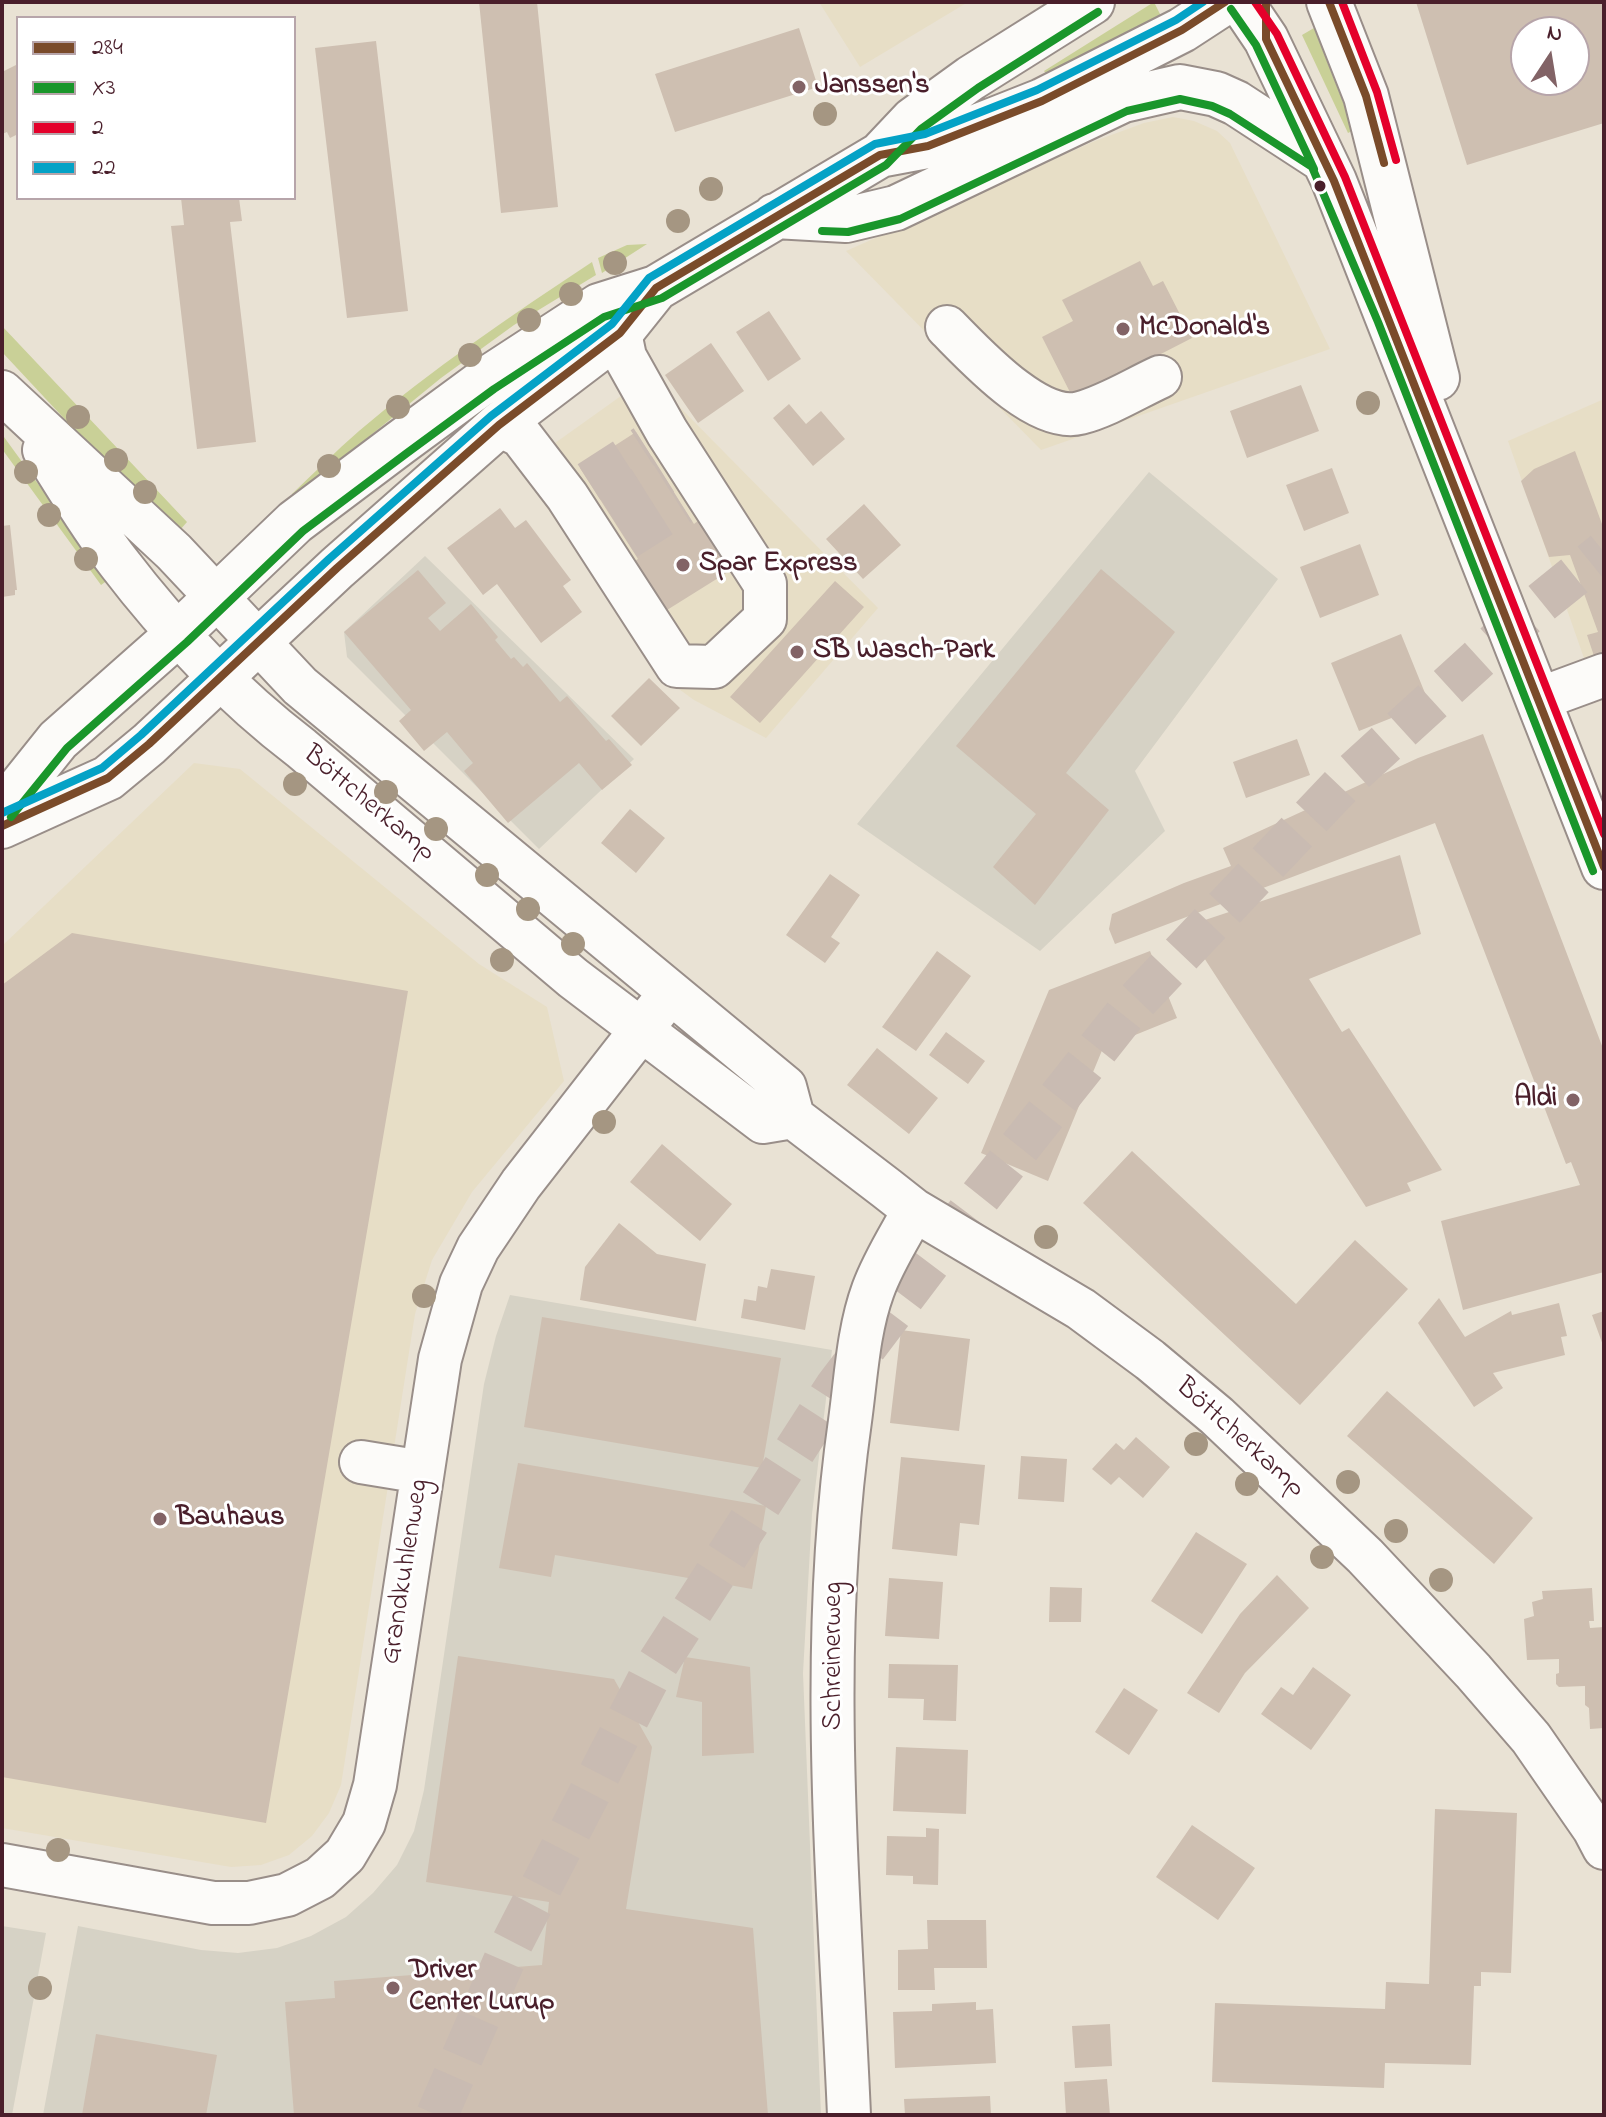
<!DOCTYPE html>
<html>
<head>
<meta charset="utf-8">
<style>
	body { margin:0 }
	#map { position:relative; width:1606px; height:2117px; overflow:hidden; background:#e9e2d4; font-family:"Indie Flower",sans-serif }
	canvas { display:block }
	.frame { position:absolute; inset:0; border:4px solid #4a1f2b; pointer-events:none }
	.legend { position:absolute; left:16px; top:16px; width:280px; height:184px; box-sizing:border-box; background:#fff; border:2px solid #b7a5aa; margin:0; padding:10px 14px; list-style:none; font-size:24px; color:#4a1f2b }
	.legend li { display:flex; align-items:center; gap:16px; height:40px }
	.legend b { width:40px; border:2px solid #b7a5aa }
	.north { position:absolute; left:1510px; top:16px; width:80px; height:80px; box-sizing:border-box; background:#fff; border:2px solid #b7a5aa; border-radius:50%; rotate:12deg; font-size:22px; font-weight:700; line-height:32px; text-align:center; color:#4a1f2b }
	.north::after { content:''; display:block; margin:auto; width:28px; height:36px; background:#826366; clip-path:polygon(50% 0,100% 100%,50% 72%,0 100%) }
</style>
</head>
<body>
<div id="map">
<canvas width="1606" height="2117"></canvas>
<div class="frame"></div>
<ul class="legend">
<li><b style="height:10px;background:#7a4b2a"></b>284</li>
<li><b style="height:10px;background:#1a962b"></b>X3</li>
<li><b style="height:10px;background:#e4002b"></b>2</li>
<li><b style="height:10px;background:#04a2c6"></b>22</li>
</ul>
<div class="north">N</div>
</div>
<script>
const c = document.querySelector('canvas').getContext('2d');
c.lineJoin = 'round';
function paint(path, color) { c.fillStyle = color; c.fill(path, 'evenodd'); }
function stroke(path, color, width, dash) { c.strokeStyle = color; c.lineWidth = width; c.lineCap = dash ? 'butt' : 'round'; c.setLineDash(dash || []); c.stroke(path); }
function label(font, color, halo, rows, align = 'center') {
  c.font = font + ' "Indie Flower",sans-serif'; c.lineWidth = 6; c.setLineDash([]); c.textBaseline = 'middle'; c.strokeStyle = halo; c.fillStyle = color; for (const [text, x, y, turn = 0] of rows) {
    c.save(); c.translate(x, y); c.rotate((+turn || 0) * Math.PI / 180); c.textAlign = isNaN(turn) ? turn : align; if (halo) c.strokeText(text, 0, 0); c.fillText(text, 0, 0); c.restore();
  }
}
paint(new Path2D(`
	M819 2H968L860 67Z
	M1173 117 1194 121 1217 131 1230 143 1330 349 1041 450 846 251 1095 141 1144 123Z
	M649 376 878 608 766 738 694 700 661 676 520 468Z
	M1604 399V676L1592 681 1508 441Z
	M194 763 240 769 479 964 547 1007 564 1081 472 1192 432 1260 415 1314 341 1785 329 1813 312 1836 289 1855 261 1865 231 1867 2 1828V946Z`), '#e7dec6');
paint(new Path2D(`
	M1149 472 1278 579 1135 771 1165 831 1040 951 857 824Z
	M425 556 634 759 539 849 347 657 344 632Z
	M510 1295 832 1350 812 1514 803 1673 821 2115H43L78 1926 201 1950 238 1953 277 1948 311 1936 346 1917 373 1893 397 1865 414 1831 424 1790 484 1384 496 1336Z
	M2 1926 46 1933 12 2115H2Z`), '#d6d2c5');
paint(new Path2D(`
	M1154 2 1161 16 1047 75 1044 71Z
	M1314 28 1354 130 1348 133 1302 35Z
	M647 244 602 273 598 258 627 245Z
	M592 262 596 275 514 325 441 378 295 497 292 494C314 473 336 451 359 431 432 369 512 315 592 262Z
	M2 326 187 522 180 530 128 487 2 352Z
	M2 437H4L108 580 101 585 2 449Z`), '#c9d097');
paint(new Path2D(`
	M479 2H537L558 207 501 213Z
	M1416 2H1604V123L1467 165ZM1526 32H1574V80H1526Z
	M799 28 818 87 675 132 655 74Z
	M376 41 408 311 347 318 315 48Z
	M18 64V134L10 138 7 132 2 134V72Z
	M181 198H239L242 221 230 222 256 442 197 449 171 226 184 225Z
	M1140 261 1153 286 1163 281 1192 338 1157 356 1162 364 1076 404 1042 337 1073 321 1062 300Z
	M769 311 801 359 768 381 736 332Z
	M711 343 744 391 698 423 665 375Z
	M1301 385 1319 431 1247 458 1230 411Z
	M789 404 806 424 821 411 845 439 813 466 773 418Z
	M636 432 694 524 699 520 731 570 667 610 635 561 638 559 580 468Z
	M1575 451 1602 524H1604V656L1595 659 1587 635 1598 632 1570 555 1549 557 1521 481 1534 469Z
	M1332 468 1349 513 1304 531 1286 485Z
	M864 504 901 545 863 579 826 539Z
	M500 508 515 528 526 520 571 580 563 586 582 612 541 643 497 584 483 595 447 548Z
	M10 525 17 590H15V595L2 597V526Z
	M1360 544 1379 595 1320 618 1300 567Z
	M1101 569 1175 632 1066 773 1109 810 1035 905 993 867 1036 814 956 746Z
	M418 570 446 603 428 618 440 631 471 604 498 637 495 640 511 659 514 657 523 667 527 663 560 702 567 696 606 741 609 739 632 765 602 790 579 763 508 823 464 771 473 763 447 732 424 751 399 721 411 710 344 632Z
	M835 581 864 607 760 723 730 697Z
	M1401 634 1429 703 1359 731 1331 663Z
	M649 678 680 708 641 746 611 716Z
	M1483 734 1604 1051V1272L1463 1310 1441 1221 1580 1185 1571 1162 1566 1164 1435 823 1115 944 1109 929 1112 914 1184 883 1231 866 1223 848 1418 758Z
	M1297 739 1310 775 1246 798 1233 762Z
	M630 809 665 838 636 873 601 843Z
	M1400 855 1421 934 1309 979 1342 1032 1349 1028 1442 1170 1407 1183 1411 1191 1366 1207 1184 927Z
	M830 874 860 895 831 937 840 943 825 963 786 935Z
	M72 933 408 991 266 1823 2 1777V985Z
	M937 951 971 976 916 1051 882 1027Z
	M1150 951 1177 1018 1103 1048 1048 1181 981 1153 1049 990Z
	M946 1032 985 1061 968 1084 929 1055Z
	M877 1048 938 1098 909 1134 847 1085Z
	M662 1144 732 1204 700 1241 630 1182Z
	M1132 1151 1296 1304 1355 1240 1408 1289 1300 1405 1083 1203Z
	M619 1223 657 1254 706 1264 696 1321 580 1300 585 1267Z
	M771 1269 815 1276 805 1330 741 1318 744 1299 756 1301 758 1286 767 1288Z
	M1439 1298 1465 1337 1511 1311 1512 1315 1559 1303 1567 1336 1561 1337 1565 1355 1493 1373 1503 1388 1474 1407 1418 1323Z
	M1604 1311V1348L1592 1315Z
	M542 1317 781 1358 762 1468 524 1427Z
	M901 1330 970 1339 959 1431 890 1423Z
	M1387 1391 1533 1518 1494 1564 1347 1436Z
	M1136 1437 1170 1467 1143 1498 1119 1477 1111 1485 1092 1469 1116 1443 1124 1450Z
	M1021 1456 1067 1459 1064 1502 1018 1499Z
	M901 1457 985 1465 979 1525 960 1523 957 1556 892 1549Z
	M518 1463 766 1506 752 1589 555 1555 551 1577 499 1568Z
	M1196 1532 1247 1564 1202 1634 1151 1601Z
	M1277 1575 1309 1608 1245 1673 1219 1713 1187 1693 1240 1614Z
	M889 1578 943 1582 939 1639 885 1636Z
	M1050 1587 1082 1588 1081 1622H1049Z
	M1592 1588 1594 1621H1589L1590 1628 1604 1627V1728L1590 1729 1589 1708 1585 1705V1686L1559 1687 1556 1684V1674L1559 1673V1659L1527 1660 1524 1619 1534 1616 1532 1602 1543 1599 1542 1591Z
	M458 1656 614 1679 652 1747 626 1909 753 1928 768 2115H294L285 2002 335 1998 334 1981 542 1965 549 1902 426 1882Z
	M685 1657 750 1667 754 1753 702 1756V1702L676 1697Z
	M889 1664 958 1665 956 1721 923 1720 924 1699 888 1698Z
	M1313 1667 1351 1695 1311 1750 1261 1714 1281 1687 1293 1695Z
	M1124 1688 1158 1710 1129 1755 1095 1732Z
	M896 1747 968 1750 966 1814 893 1811Z
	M1435 1809 1517 1813 1511 1973 1481 1972V1986H1474L1471 2065 1385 2063 1384 2088 1212 2082 1215 2003 1385 2009 1386 1982 1429 1984Z
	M1192 1825 1255 1868 1218 1920 1156 1877Z
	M926 1828 939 1829 938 1885 913 1884V1876L886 1875 887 1836 926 1837Z
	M927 1920H986L987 1968H934L935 1990H898V1950L928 1949Z
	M976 2002V2010L993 2009 996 2063 895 2068 893 2012 932 2011V2004Z
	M1110 2024 1112 2066 1075 2068 1072 2026Z
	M96 2034 217 2055 206 2115H82Z
	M1107 2079 1110 2115H1066L1064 2082Z
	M990 2096 991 2115H905L904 2099Z`), '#cebfb1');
stroke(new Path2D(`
	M589 482 645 446
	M607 509 663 474
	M626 539 681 504
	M437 2115 511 1945 651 1674 835 1388 968 1212 1130 1008 1351 775 1532 610 1604 552`), '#c9bbb2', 42, [42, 21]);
const minor = new Path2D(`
	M947 327C974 354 1037 424 1080 413 1107 406 1134 389 1160 377
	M2 392 174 552 300 686 785 1087 793 1117 886 1188 914 1210 1081 1309 1150 1360 1217 1416 1365 1556 1473 1671 1531 1738 1594 1829 1604 1848
	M499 425 521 436 567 496 677 666 714 667 765 619V584L667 432 625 357 620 333
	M44 450C68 488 91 527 119 563 170 630 234 697 301 748L573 978 763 1122 793 1117
	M1539 699 1604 675
	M361 1462 422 1472
	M2 1865 213 1903H249L287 1895 320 1878 345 1855 364 1823 375 1785 440 1359 461 1284 478 1248 521 1184 670 993
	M849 2115C839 1885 817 1650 850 1421 856 1378 858 1331 873 1290 883 1262 900 1236 914 1210`);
const major = new Path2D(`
	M1241 2 1266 39 1334 181 1604 867
	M1329 2 1366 96 1437 378
	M880 155 928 146 1042 101 1182 30 1225 2
	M775 216 846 220 896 208 1123 100 1180 87 1216 94 1236 103 1322 159
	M2 810 58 740 179 633 295 522 400 443 487 379 599 306 656 288 880 155 913 120 971 78 1092 2
	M2 826 108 778 149 744 337 568 499 425 620 333 656 288`);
stroke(minor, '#998e89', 46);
stroke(major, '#998e89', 48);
stroke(minor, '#fcfbf9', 42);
stroke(major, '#fcfbf9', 44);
stroke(new Path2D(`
	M1266 2V39L1334 181 1604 867
	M1329 2 1366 96 1384 163
	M2 826 108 778 149 744 337 568 499 425 620 333 656 288 880 155 928 146 1042 101 1182 30 1225 2`), '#7a4b2a', 8);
stroke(new Path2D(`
	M1231 9 1256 45 1314 169
	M822 231 848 232 900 219 1127 111 1180 99 1212 106 1230 114 1312 167 1378 322 1593 871
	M11 817 67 748 187 642 303 531 407 453 494 389 604 317 662 298 886 165 921 129 978 88 1098 12`), '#1a962b', 8);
stroke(new Path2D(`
	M1255 2 1277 34 1345 177 1604 834
	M1342 2 1377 92 1396 160`), '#e4002b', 8);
stroke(new Path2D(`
	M2 813 102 768 141 735 329 559 491 416 612 324 649 278 875 144 925 134 1037 90 1176 20 1203 2`), '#04a2c6', 8);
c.fillStyle = '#a59682';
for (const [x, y] of [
	[825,114],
	[711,189],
	[678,221],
	[615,263],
	[571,294],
	[529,320],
	[470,355],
	[1368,403],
	[398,407],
	[78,417],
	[116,460],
	[329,466],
	[26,472],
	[145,492],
	[49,515],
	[86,559],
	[295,784],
	[386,792],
	[436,829],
	[487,875],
	[528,909],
	[573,944],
	[502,960],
	[604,1122],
	[1046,1237],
	[424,1296],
	[1196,1444],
	[1348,1482],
	[1247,1484],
	[1396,1531],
	[1322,1557],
	[1441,1580],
	[58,1850],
	[40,1988]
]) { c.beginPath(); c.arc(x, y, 12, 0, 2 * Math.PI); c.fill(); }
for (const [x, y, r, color] of [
	[799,87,8,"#826366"],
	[1320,186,7,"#4a1f2b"],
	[1123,329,8,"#826366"],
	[683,565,8,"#826366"],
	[797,652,8,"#826366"],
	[1573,1100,8,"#826366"],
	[160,1519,8,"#826366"],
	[393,1988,8,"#826366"]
]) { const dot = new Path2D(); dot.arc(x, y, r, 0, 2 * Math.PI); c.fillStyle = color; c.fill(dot); stroke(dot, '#fff', 3); }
label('bold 28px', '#4a1f2b', '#fff', [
	["Janssen's",815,87],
	["McDonald's",1139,329],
	["Spar Express",699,565],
	["SB Wasch-Park",813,652],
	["Aldi",1557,1100,"right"],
	["Bauhaus",176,1519],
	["Driver",409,1972],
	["Center Lurup",409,2004]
], 'left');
label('28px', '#4a1f2b', '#fff', [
	["Böttcherkamp",368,805,40],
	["Böttcherkamp",1239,1439,42],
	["Grandkuhlenweg",407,1572,-81],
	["Schreinerweg",835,1656,-90]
]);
</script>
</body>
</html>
